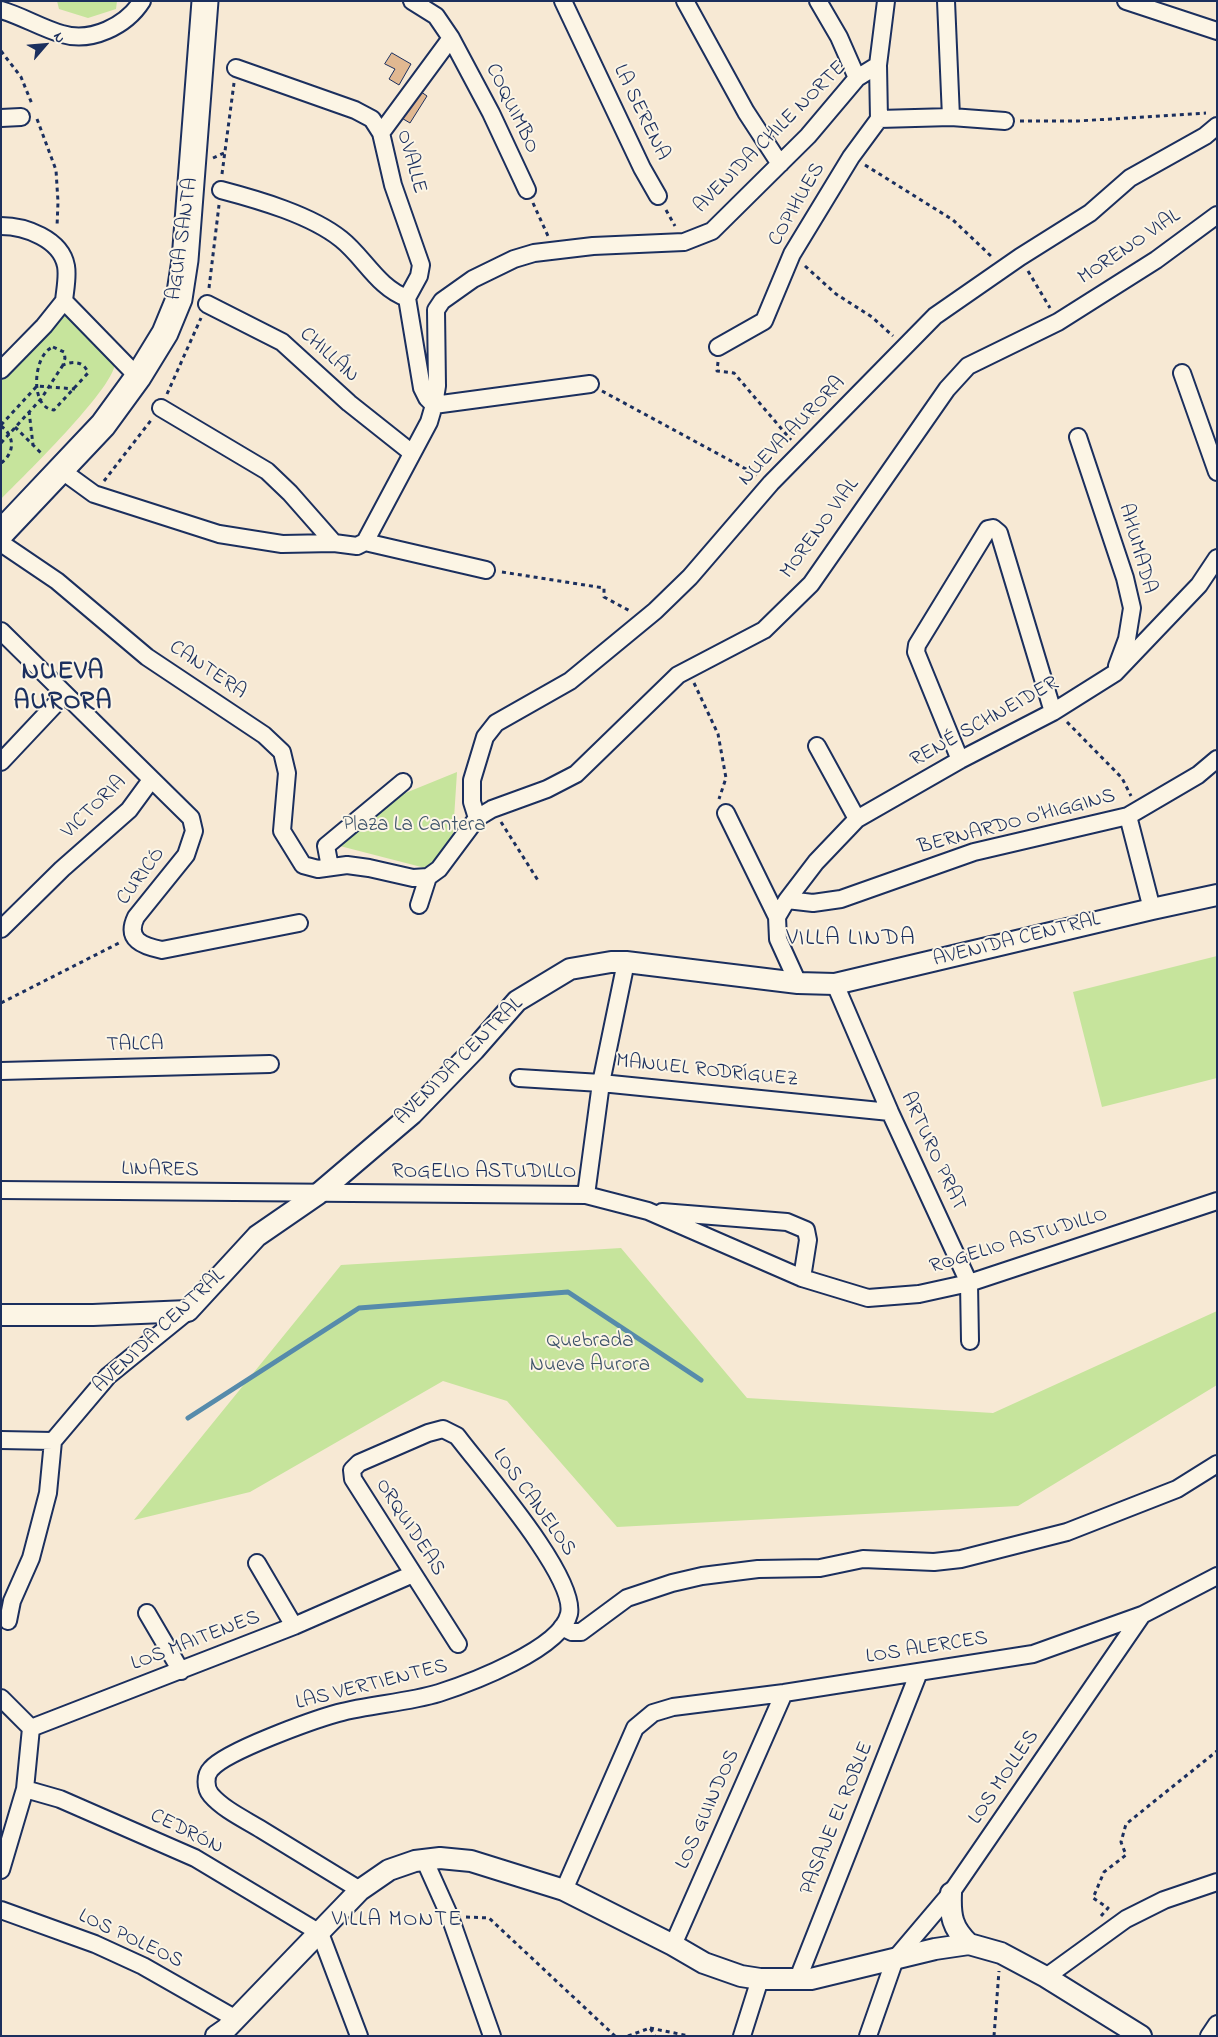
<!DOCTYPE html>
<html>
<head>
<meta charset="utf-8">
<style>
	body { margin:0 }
	#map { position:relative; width:1218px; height:2037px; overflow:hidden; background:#f7e9d4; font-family:"Indie Flower",sans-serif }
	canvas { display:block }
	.frame { position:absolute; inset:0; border:2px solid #1b2f5e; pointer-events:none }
	.north { position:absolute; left:20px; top:20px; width:50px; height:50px; -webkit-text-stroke:4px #fcf5e5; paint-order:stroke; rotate:63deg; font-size:14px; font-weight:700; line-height:20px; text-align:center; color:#1b2f5e }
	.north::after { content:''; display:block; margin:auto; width:18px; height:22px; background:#1b2f5e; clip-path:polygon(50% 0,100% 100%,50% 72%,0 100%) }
</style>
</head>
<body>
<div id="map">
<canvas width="1218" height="2037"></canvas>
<div class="frame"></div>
<div class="north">N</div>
</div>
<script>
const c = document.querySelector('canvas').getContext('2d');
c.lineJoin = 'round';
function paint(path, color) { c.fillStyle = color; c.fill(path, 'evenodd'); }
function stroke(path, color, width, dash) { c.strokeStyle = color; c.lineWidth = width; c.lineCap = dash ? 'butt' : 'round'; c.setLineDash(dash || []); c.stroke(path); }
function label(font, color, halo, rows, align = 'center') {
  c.font = font + ' "Indie Flower",sans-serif'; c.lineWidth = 4; c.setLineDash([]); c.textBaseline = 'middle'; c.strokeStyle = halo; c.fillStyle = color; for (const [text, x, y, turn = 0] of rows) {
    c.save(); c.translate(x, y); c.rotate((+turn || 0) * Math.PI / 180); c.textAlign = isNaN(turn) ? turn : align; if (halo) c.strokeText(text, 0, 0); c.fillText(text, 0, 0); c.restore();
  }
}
paint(new Path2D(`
	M57 1H117L116 9 88 18 59 9Z
	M61 315 73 318 115 364C112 390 24 476 1 499V378Z
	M457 772 453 834 429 869 336 845 398 796Z
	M1217 956V1078L1102 1107 1073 992Z
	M621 1248 747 1398 993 1413 1217 1311V1385L1018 1506 617 1527 507 1401 443 1381 250 1492 134 1520 341 1265Z`), '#c6e49c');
stroke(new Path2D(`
	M188 1418 359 1308 568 1292 701 1380`), '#568bab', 5);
const building = new Path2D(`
	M392 53 411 64 399 85 389 79 395 69 385 64Z
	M417 89 427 96 410 123 400 117Z`);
paint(building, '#e1b891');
stroke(building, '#1b2f5e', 1);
const minor = new Path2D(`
	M412 1 436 16 451 38 491 113 527 190
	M563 1 642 168 658 196
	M685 1 746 112 780 164
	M818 1 839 37 857 78
	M946 1 951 117
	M1126 1 1217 31
	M1 10C22 16 41 28 62 34 91 43 126 26 142 1
	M236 68 355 110 372 119 381 133 393 185 421 265 419 276 407 298
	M1 118 21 117
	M879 119 951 117 1005 121
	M381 133 451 38
	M221 190C259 200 311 215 341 239 364 257 378 288 407 298L422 388 427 398 434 405 590 384
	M1 226C25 226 61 239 66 266 68 277 65 290 64 301
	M64 301 138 377
	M207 304 282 342 349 403 412 453
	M718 347 764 321 792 254 851 157 879 119 878 65
	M1 370 44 326 64 301
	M1182 373 1217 472
	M161 408 267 471 290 493 334 543
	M1078 437 1125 578 1132 608 1127 639 1117 666
	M61 470 94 494 219 534 282 544 334 543 357 546 365 542 429 422 434 405 437 386 436 310 442 301 473 279 514 259 534 253 593 246 684 242 712 231 808 136 857 78 878 65 886 1
	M365 542 486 570
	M1 543 57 581 147 657 264 735 282 752 287 773 282 831 303 865 318 869 347 865 369 868 413 878 428 877 439 869 477 818 492 809 547 789 576 774 678 675 764 630 811 584 947 389 968 366 1058 322 1156 260 1217 215
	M1 631 191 818 194 831 186 855 136 917C125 940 143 946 162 950L299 923
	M817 746 857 819
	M960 760 916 652 917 645 988 529 993 528 999 533 1053 712
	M1 762 65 694
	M726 813 777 917 778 939 798 983
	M1128 816 1152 909
	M477 818 472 802V780L485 737 496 723 570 681 655 611 690 577 771 483 935 316 1020 257 1090 213 1130 178 1205 136 1217 126
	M330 867 326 846 403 782
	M787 900 813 903 841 899 974 852 1128 816 1198 775 1217 759
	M419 905 428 877
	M777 917 787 900 816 862 857 819 960 760 1053 712 1115 673 1199 585 1217 558
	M1 929 62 869 129 810 151 780
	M835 984 890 1112 969 1283 970 1341
	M1 1071 270 1064
	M519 1078 601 1083 890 1112
	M1 1190 586 1195 648 1211 802 1278 868 1298 919 1294 969 1283 1217 1201
	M586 1195 601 1083 626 962
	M662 1212 787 1222 806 1230 808 1240 802 1278
	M1 1440 53 1441
	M257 1563 294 1626
	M147 1613 181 1671
	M8 1621 12 1601 31 1558 48 1493 53 1441 108 1376 188 1311
	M562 1627 572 1632H581L627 1598 672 1583 702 1576 758 1569 820 1568 863 1559 934 1562 961 1559 1067 1532 1177 1489 1217 1464
	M1 1698 31 1728
	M31 1728 294 1626 413 1574
	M25 1789 60 1799 195 1858 320 1933 359 2036
	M424 1859 450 1917 492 2036
	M1 1870 25 1789 31 1728
	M360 1890C327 1870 295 1850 262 1830 246 1820 224 1810 211 1795 205 1788 205 1775 211 1769 226 1751 313 1720 338 1713 371 1704 406 1703 439 1693 470 1683 561 1649 569 1614 577 1577 481 1468 457 1436L443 1429 428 1433 359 1463 352 1470 353 1479 458 1644
	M564 1890 635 1728 653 1713 673 1707 784 1693 1033 1654 1142 1615 1217 1576
	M1 1910 95 1944 143 1966 236 2019
	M673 1945 784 1693
	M1046 1977 1126 1919 1164 1900 1217 1882
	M797 1981 919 1672
	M742 2036 760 1979
	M868 2036 895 1959 951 1893 1142 1615
	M1209 2036 1217 2024`);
const tertiary = new Path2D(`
	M1 1315H93L188 1311 257 1236 318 1194 412 1114 474 1050 517 1001 570 969 611 962H626L798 983 835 984 1152 909 1217 895
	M951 1893C950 1916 952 1928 969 1944
	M216 2036 226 2029 360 1890 389 1870 415 1861 440 1858 471 1861 564 1890 673 1945 704 1963 741 1976 760 1979H811L935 1949 969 1944 1001 1953 1046 1977 1141 2036`);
const primary = new Path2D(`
	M1 533 103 425 138 377 165 333 179 299 185 260 205 1`);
stroke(minor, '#1b2f5e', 20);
stroke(tertiary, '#1b2f5e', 24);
stroke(primary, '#1b2f5e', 29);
stroke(new Path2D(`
	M1 51 21 77 32 104
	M37 119 56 170 58 202 57 227
	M1020 121H1078L1206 113
	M213 158 224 153
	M865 165 953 220 993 258
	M222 174 234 83
	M533 203 548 236
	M666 210 675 226
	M805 266 836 294 872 317 893 336
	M1028 271 1050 308
	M209 288 219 205
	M53 347 64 352 65 358 63 365C73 361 84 361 88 373L54 410C29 408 33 354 53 347Z
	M718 362 717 371 734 373 791 440
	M602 391 757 475
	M167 394 201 318
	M29 411 33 445
	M1 425 37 386 75 389
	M1 426C15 436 15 453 1 463
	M15 427 43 455
	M1 443 41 399 63 365
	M104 481 152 419
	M502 572 604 588V597L630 611
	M694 683 718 734 726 778 719 799
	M1067 722 1122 778 1131 796
	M501 822 539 882
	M1 1003 121 942
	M1101 1916 1108 1908 1093 1898 1104 1872 1126 1855 1121 1842 1126 1824 1217 1751
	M466 1917 489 1918 615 2036
	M650 2028 689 2036
	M628 2036 650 2028 655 2036
	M994 2036 999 1971`), '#1b2f5e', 3, [4, 4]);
stroke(minor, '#fcf5e5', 16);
stroke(tertiary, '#fcf5e5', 20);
stroke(primary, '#fcf5e5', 25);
label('21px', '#1b2f5e', '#fcf5e5', [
	["COQUIMBO",511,109,64],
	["LA SERENA",640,113,64],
	["AVENIDA CHILE NORTE",771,138,-45],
	["OVALLE",410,162,74],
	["COPIHUES",798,205,-60],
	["AGUA SANTA",184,239,-82],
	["MORENO VIAL",1130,248,-34],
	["CHILLÁN",328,356,42],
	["NUEVA AURORA",793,432,-46],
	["MORENO VIAL",821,529,-54],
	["AHUMADA",1136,549,74],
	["CANTERA",207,671,34],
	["RENÉ SCHNEIDER",985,723,-29],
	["VICTORIA",95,808,-44],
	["BERNARDO O’HIGGINS",1017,823,-15],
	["CURICÓ",142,877,-53],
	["AVENIDA CENTRAL",1017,941,-14],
	["TALCA",135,1046,-1],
	["AVENIDA CENTRAL",460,1062,-45],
	["MANUEL RODRÍGUEZ",707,1072,6],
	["ARTURO PRAT",932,1152,65],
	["LINARES",160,1171,1],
	["ROGELIO ASTUDILLO",484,1174],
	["ROGELIO ASTUDILLO",1019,1242,-17],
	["AVENIDA CENTRAL",160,1332,-43],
	["LOS CANELOS",533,1503,54],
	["ORQUIDEAS",409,1528,57],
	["LOS MAITENES",196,1642,-21],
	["LOS ALERCES",927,1649,-9],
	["LAS VERTIENTES",372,1686,-14],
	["LOS MOLLES",1005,1778,-56],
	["LOS GUINDOS",709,1810,-66],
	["PASAJE EL ROBLE",838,1819,-68],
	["CEDRÓN",186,1833,26],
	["LOS POLEOS",130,1940,25]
]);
label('21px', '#3d536a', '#fcf5e5', [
	["Plaza La Cantera",414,827],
	["Quebrada",590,1343],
	["Nueva Aurora",590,1367]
]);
c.letterSpacing = '1px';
label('22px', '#1b2f5e', '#fcf5e5', [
	["VILLA MONTE",397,1921]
]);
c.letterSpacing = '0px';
c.letterSpacing = '1px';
label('24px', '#1b2f5e', '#fcf5e5', [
	["VILLA LINDA",851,940]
]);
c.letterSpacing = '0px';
c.letterSpacing = '1px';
label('bold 26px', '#1b2f5e', '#fcf5e5', [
	["NUEVA",63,674],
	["AURORA",63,704]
]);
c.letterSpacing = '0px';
</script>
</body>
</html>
